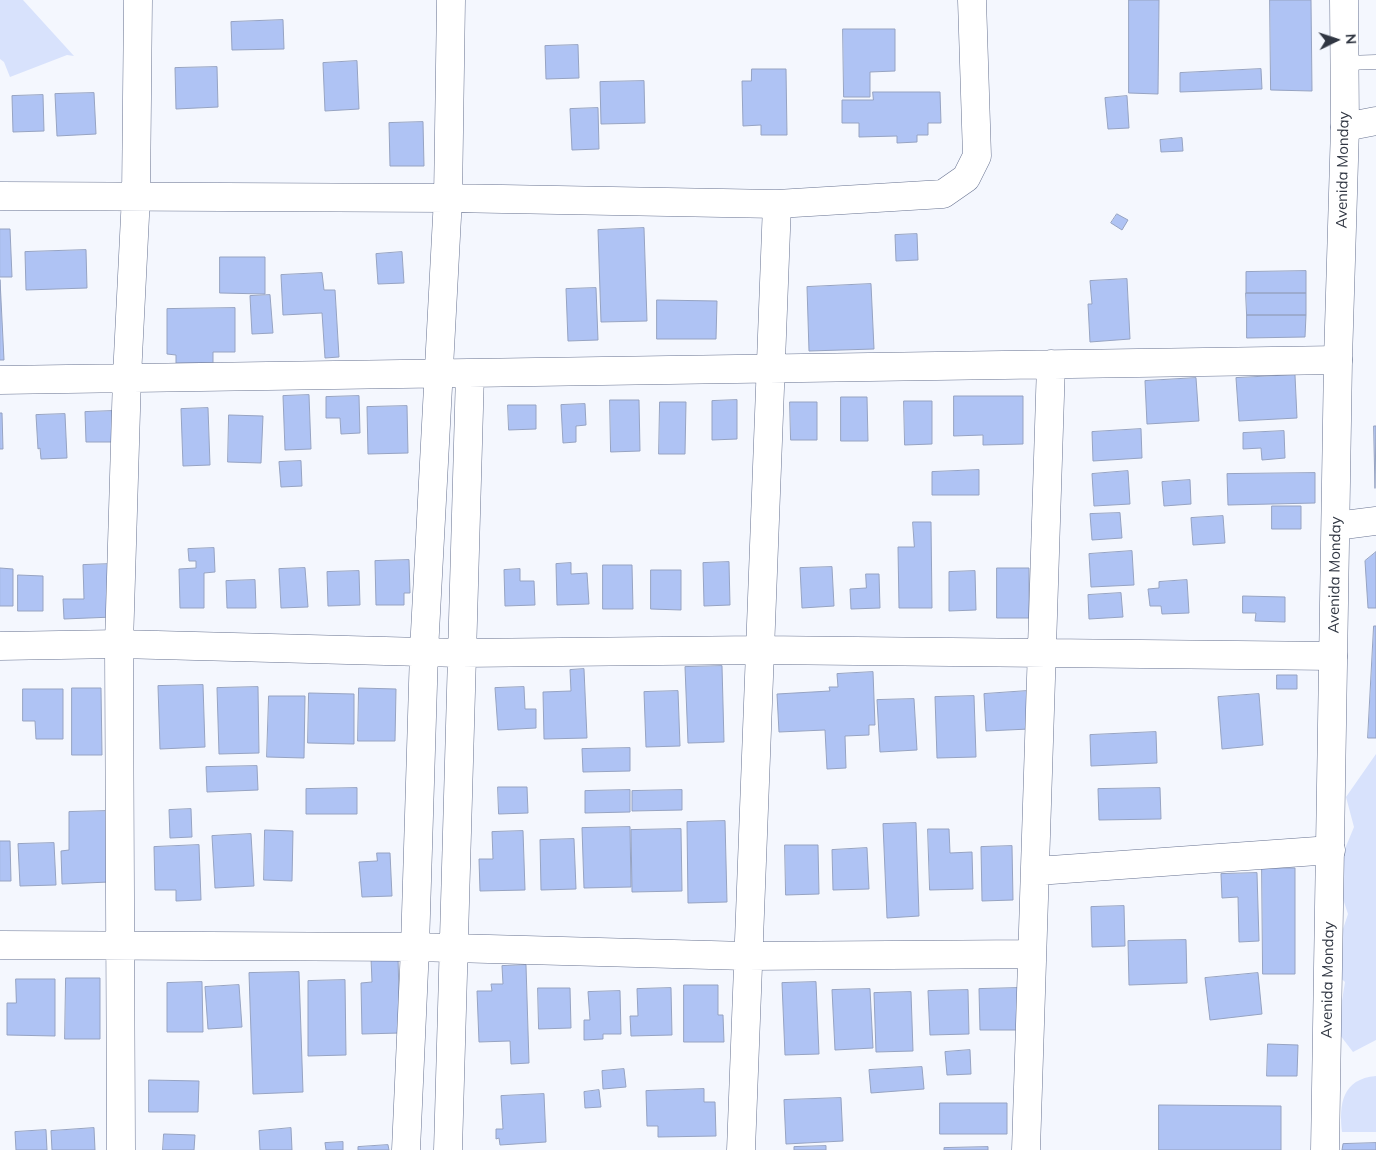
<!DOCTYPE html>
<html>
<head>
<meta charset="utf-8">
<style>
	body { margin:0 }
	#map { position:relative; width:1376px; height:1150px; overflow:hidden; background:#f4f7fe; font-family:Mulish,sans-serif }
	canvas { display:block }
	.north { position:absolute; left:1311px; top:15px; width:50px; height:50px; -webkit-text-stroke:4px #fff; paint-order:stroke; rotate:86deg; font-size:14px; font-weight:700; line-height:20px; text-align:center; color:#303642 }
	.north::after { content:''; display:block; margin:auto; width:18px; height:22px; background:#303642; clip-path:polygon(50% 0,100% 100%,50% 72%,0 100%) }
</style>
</head>
<body>
<div id="map">
<canvas width="1376" height="1150"></canvas>
<div class="north">N</div>
</div>
<script>
const c = document.querySelector('canvas').getContext('2d');
c.lineJoin = 'round';
function paint(path, color) { c.fillStyle = color; c.fill(path, 'evenodd'); }
function stroke(path, color, width, dash) { c.strokeStyle = color; c.lineWidth = width; c.lineCap = dash ? 'butt' : 'round'; c.setLineDash(dash || []); c.stroke(path); }
function label(font, color, halo, rows, align = 'center') {
  c.font = font + ' Mulish,sans-serif'; c.lineWidth = 5; c.setLineDash([]); c.textBaseline = 'middle'; c.strokeStyle = halo; c.fillStyle = color; for (const [text, x, y, turn = 0] of rows) {
    c.save(); c.translate(x, y); c.rotate((+turn || 0) * Math.PI / 180); c.textAlign = isNaN(turn) ? turn : align; if (halo) c.strokeText(text, 0, 0); c.fillText(text, 0, 0); c.restore();
  }
}
paint(new Path2D(`
	M0 0H23L74 56 67 55 10 77 4 62 0 59Z
	M1376 754V1040L1353 1052 1340 1035V1013L1345 982 1337 975 1340 938 1348 914 1339 887 1342 856 1354 827 1346 797Z
	M1376 1076V1132H1342C1339 1104 1342 1079 1376 1076Z`), '#d8e2fc');
const building = new Path2D(`
	M1129 0H1159L1158 94 1129 93Z
	M1270 0H1311L1312 91 1271 90Z
	M283 20 284 49 232 50 231 22Z
	M843 29H895V71L870 72V97H844Z
	M578 45 579 78 546 79 545 46Z
	M357 61 359 109 325 111 323 63Z
	M217 67 218 107 176 109 175 68Z
	M752 69H786L787 135H761V125L743 126 742 81H751Z
	M1261 69 1262 89 1180 92V73Z
	M644 81 645 123 601 124 600 82Z
	M873 92H940L941 123H928V135H917V142L897 143V136L859 137V123H842V100H873Z
	M94 93 96 134 57 136 55 94Z
	M43 95 44 131 13 132 12 96Z
	M1127 96 1129 128 1108 129 1105 98Z
	M598 108 599 149 572 150 570 109Z
	M423 122 424 166H390L389 123Z
	M1182 138 1183 151 1161 152 1160 140Z
	M1117 214 1128 220 1122 230 1111 223Z
	M644 228 647 321 601 322 598 230Z
	M0 229H10L12 277H0Z
	M917 234 918 260 896 261 895 235Z
	M86 250 87 288 26 290 25 252Z
	M402 252 404 283 378 284 376 254Z
	M220 257H265V294L220 293Z
	M1306 271V293H1246V272Z
	M322 273 324 290H335L339 357 325 358 322 313 283 315 281 275Z
	M1127 279 1130 339 1090 342 1088 304H1092L1090 281Z
	M0 280 4 360H0Z
	M871 284 874 349 809 351 807 287Z
	M596 288 598 340 568 341 566 289Z
	M1246 293H1306V315H1247Z
	M270 295 273 333 252 334 250 296Z
	M657 300 717 301 716 339H657Z
	M235 308V352H213V363H176V355L167 354V309Z
	M1247 315H1306L1305 337 1247 338Z
	M1295 375 1297 418 1239 421 1236 378Z
	M1196 378 1199 421 1147 424 1145 381Z
	M309 395 311 449 285 450 283 396Z
	M359 396 360 433 341 434 340 418H326V397Z
	M954 396H1023V444L983 445V435L954 436Z
	M841 397H867L868 441H841Z
	M610 400H639L640 451 611 452Z
	M737 400V439L712 440V401Z
	M904 401H932V444L905 445Z
	M660 402H686L685 454H659Z
	M790 402H817V440H791Z
	M585 404 586 425 576 426V442L563 443 561 405Z
	M508 405H536V429L509 430Z
	M407 406 408 453 368 454 367 407Z
	M208 408 210 465 183 466 181 409Z
	M112 411 113 442H86L85 412Z
	M0 413H2L3 449H0Z
	M65 414 67 458 41 459 40 448 38 449 36 415Z
	M229 415 263 416 261 463 228 462Z
	M1374 426H1376L1375 488Z
	M1141 429 1142 458 1093 461 1092 432Z
	M1284 431 1285 458 1262 460 1261 448 1243 449V433Z
	M301 461 302 486 281 487 279 462Z
	M979 470V495H932V472Z
	M1128 471 1130 504 1094 506 1092 474Z
	M1315 473V503L1228 505 1227 474Z
	M1190 480 1191 504 1164 506 1162 482Z
	M1272 506H1301V529H1272Z
	M1120 513 1122 538 1092 540 1090 514Z
	M1223 516 1225 543 1193 545 1191 518Z
	M913 522H931L932 608H899L898 547H914Z
	M214 548 215 572 204 573V608H180L179 569 196 568V561H189L188 549Z
	M1132 551 1134 585 1091 587 1089 554Z
	M1376 552V608H1368L1365 561Z
	M409 560 410 593H404V605H376L375 561Z
	M729 562 730 605 704 606 703 563Z
	M571 563V574L587 573 589 604 557 605 556 564Z
	M111 564 113 617 64 619 63 599H84L83 565Z
	M603 565H632L633 609H603Z
	M832 567 834 606 802 608 800 568Z
	M0 568 13 569V606H0Z
	M305 568 308 607 281 608 279 569Z
	M997 568H1029V618H997Z
	M520 569V581H534L535 605 505 606 504 570Z
	M651 570H681V610L651 609Z
	M359 571 360 605 328 606 327 572Z
	M975 571 976 610 949 611V572Z
	M866 574H879L880 608 851 609 850 589 866 588Z
	M18 575 43 576V611H18Z
	M255 580 256 608H227L226 581Z
	M1187 580 1189 613 1162 614 1161 606H1150L1148 589 1159 588V582Z
	M1121 593 1123 617 1089 619 1088 595Z
	M1243 596 1285 597V622L1255 621 1256 613H1243Z
	M1374 626H1376V738H1368Z
	M722 666 724 742 688 743 685 667Z
	M584 669 587 738 544 739 543 692 571 691 570 670Z
	M873 672 875 725H869V735L845 736 846 768 827 769 825 730 779 732 777 694 830 691 829 687H838L837 674Z
	M1277 675H1297V689H1277Z
	M203 685 205 747 160 749 158 686Z
	M258 687 259 753 219 754 217 688Z
	M524 687 525 709H536V728L498 730 495 688Z
	M72 688H101L102 755H72Z
	M359 688 396 689 395 741H358Z
	M23 689H63V739H36L35 721H23Z
	M678 691 680 746 646 747 644 692Z
	M1027 691 1029 729 986 731 984 694Z
	M309 693 354 694V744L308 743Z
	M1259 694 1263 745 1222 749 1218 697Z
	M269 696H305L304 758 267 757Z
	M974 696 976 757 937 758 935 697Z
	M914 699 917 750 880 752 877 700Z
	M1156 732 1157 763 1091 766 1090 735Z
	M630 748V771L583 772 582 749Z
	M257 766 258 790 207 792 206 767Z
	M498 787H527L528 813 499 814Z
	M357 788V814H306V789Z
	M1160 788 1161 819 1099 820 1098 789Z
	M630 790V812L585 813V791Z
	M682 790V810L632 811V791Z
	M191 809 192 837 170 838 169 810Z
	M107 811 109 882 62 884 61 851 69 850V812Z
	M725 821 727 902 688 903 687 822Z
	M916 823 919 916 887 918 883 824Z
	M630 827 631 887 584 888 582 828Z
	M681 829 682 891 632 892 631 830Z
	M928 829H949L950 853 972 852 973 889 930 890Z
	M265 830 293 831 292 881 264 880Z
	M523 831 525 890 480 891 479 859H493L492 832Z
	M251 834 254 886 215 888 212 836Z
	M574 839 576 889 541 890 540 840Z
	M0 841H10L11 881H0Z
	M54 843 56 885 20 886 18 844Z
	M199 845 201 900 176 901V890H155L154 847Z
	M785 845H818L819 894 786 895Z
	M1012 846 1013 900 982 901 981 847Z
	M867 848 869 889 833 890 832 850Z
	M377 853H390L392 896 362 897 359 862 377 861Z
	M1262 868H1295V974H1263Z
	M1257 873 1259 941 1239 942 1238 897 1222 898 1221 874Z
	M1124 906 1125 946 1092 947 1091 907Z
	M1186 940 1187 983 1129 985 1128 941Z
	M398 957 400 1033 362 1034 361 983 372 982 371 958Z
	M526 965 529 1063 511 1064 510 1041 479 1042 477 991H492L491 984H503L502 966Z
	M299 972 303 1092 253 1094 249 973Z
	M1258 973 1262 1014 1210 1020 1205 978Z
	M66 978H100V1039H65Z
	M16 979H55V1036L7 1035V1003H16Z
	M345 980 346 1055 308 1056V981Z
	M202 982 203 1032H167V983Z
	M816 982 819 1054 785 1055 782 983Z
	M239 985 242 1027 208 1029 205 987Z
	M684 985H718V1015H723L724 1042H684Z
	M538 988H570L571 1028 539 1029Z
	M671 988 672 1035 631 1036 630 1016H638L637 989Z
	M1018 988 1019 1030H980L979 989Z
	M870 989 873 1048 835 1050 832 990Z
	M968 990 969 1034 930 1035 928 991Z
	M620 991 621 1034H603V1039L584 1040V1020H590L588 992Z
	M911 992 913 1051 876 1052 874 993Z
	M1268 1044 1298 1045 1297 1076H1267Z
	M970 1050 971 1074 947 1075 945 1052Z
	M922 1067 924 1089 871 1093 869 1070Z
	M624 1069 626 1087 603 1089 602 1071Z
	M149 1080 199 1081 198 1112H149Z
	M704 1089V1102H715L716 1136 658 1137V1126H647L646 1091Z
	M599 1090 601 1107 585 1108 584 1092Z
	M544 1094 546 1142 500 1145 499 1138 496 1139V1129H503L501 1096Z
	M841 1098 843 1141 786 1144 784 1100Z
	M940 1103H1007V1134H940Z
	M1159 1105 1281 1106V1150H1159Z
	M94 1128 95 1150H52L51 1131Z
	M291 1128 292 1150H260L259 1131Z
	M46 1130 47 1150H16L15 1132Z
	M164 1134 195 1135 194 1150H163Z
	M343 1142V1150H326L325 1143Z
	M1376 1143V1150H1342L1343 1144Z
	M388 1145 389 1150H358V1147Z
	M826 1146V1150H794V1147Z
	M988 1147V1150H944V1148Z`);
paint(building, '#afc3f4');
stroke(building, '#96a3c2', 1);
const service = new Path2D(`
	M1345 63 1376 62`);
const minor = new Path2D(`
	M1345 127 1376 121
	M0 196 448 198 777 204 943 194 966 178 977 156 972 0
	M0 380 1338 360
	M1336 526 1376 521
	M0 646 119 644 461 653 760 650 1333 656
	M1037 871 1331 850
	M0 945 415 947 747 956 1032 954
	M121 1150 119 644 127 377 136 196 138 0
	M406 1150 415 947 424 651 448 198 451 0
	M448 1150 470 373
	M741 1150 777 204
	M1026 1150 1051 364`);
const secondary = new Path2D(`
	M1325 1150 1338 360 1345 127 1344 0`);
stroke(service, '#687391', 15);
stroke(minor, '#687391', 29);
stroke(secondary, '#687391', 29);
stroke(service, '#fff', 14);
stroke(minor, '#fff', 28);
stroke(secondary, '#fff', 28);
label('15px', '#303642', '#fff', [
	["Avenida Monday",1343,170,-89],
	["Avenida Monday",1335,575,-89],
	["Avenida Monday",1328,980,-89]
]);
</script>
</body>
</html>
